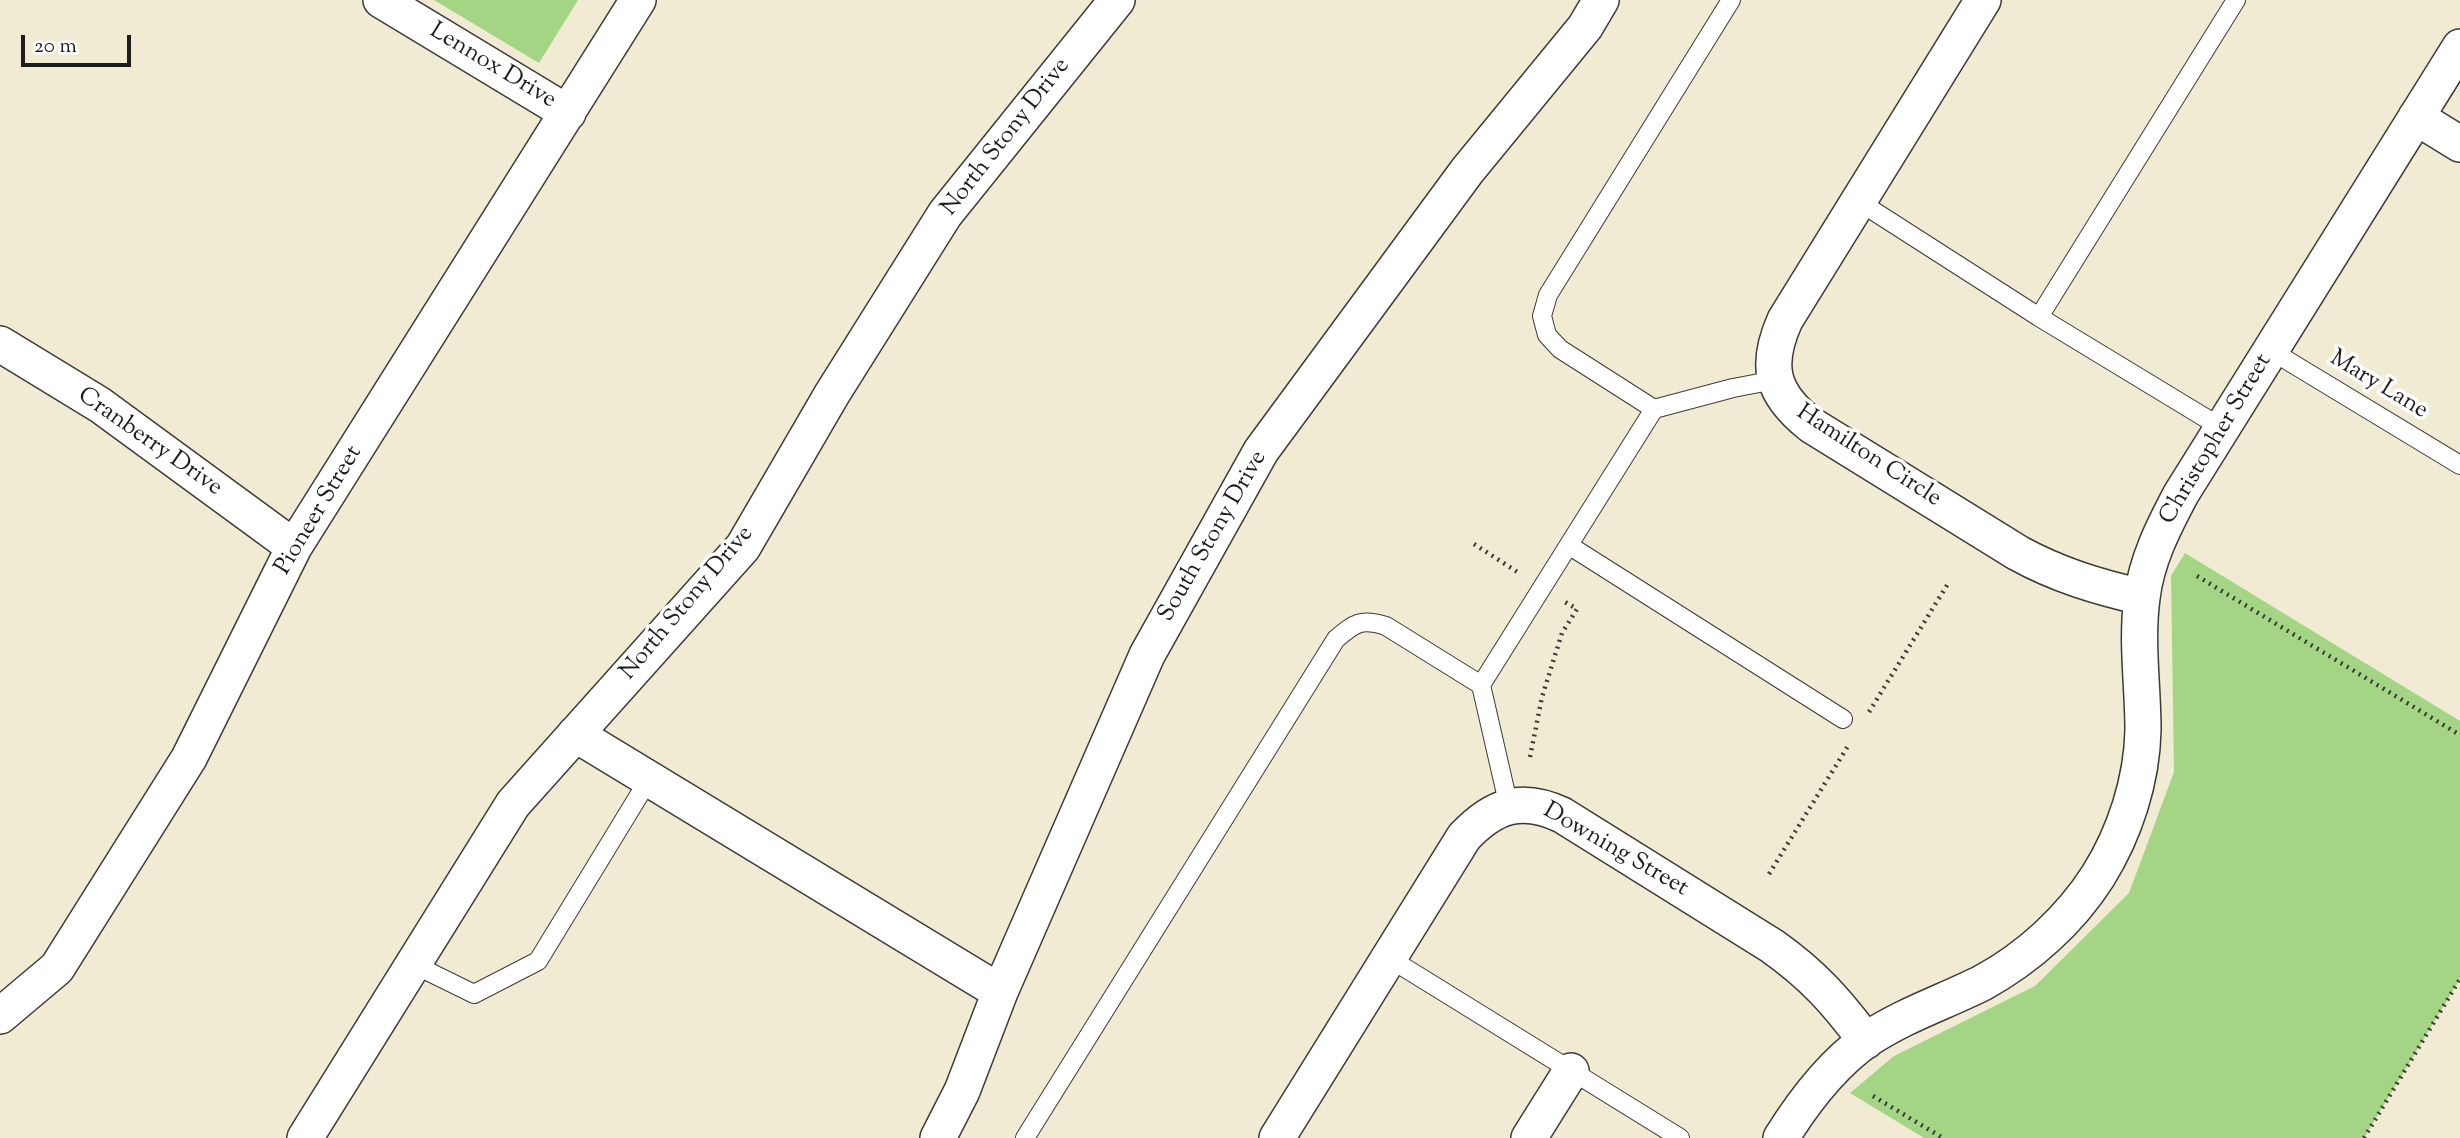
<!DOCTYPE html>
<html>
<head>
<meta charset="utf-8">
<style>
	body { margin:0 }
	#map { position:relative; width:2460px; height:1138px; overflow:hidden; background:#f2ebd4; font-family:"Sorts Mill Goudy",serif }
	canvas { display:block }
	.scale { position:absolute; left:21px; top:35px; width:110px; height:32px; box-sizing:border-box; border:4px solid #1c1c1c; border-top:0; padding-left:9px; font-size:21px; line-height:24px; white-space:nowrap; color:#1c1c1c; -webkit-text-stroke:5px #fff; paint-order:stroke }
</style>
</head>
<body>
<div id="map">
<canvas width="2460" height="1138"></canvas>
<div class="scale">20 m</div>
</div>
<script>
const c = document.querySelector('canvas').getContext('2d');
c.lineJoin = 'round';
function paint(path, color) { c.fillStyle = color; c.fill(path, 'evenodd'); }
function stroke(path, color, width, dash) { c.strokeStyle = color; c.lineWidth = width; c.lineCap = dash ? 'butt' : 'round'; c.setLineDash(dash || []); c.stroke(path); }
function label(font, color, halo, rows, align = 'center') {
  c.font = font + ' "Sorts Mill Goudy",serif'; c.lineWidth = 7; c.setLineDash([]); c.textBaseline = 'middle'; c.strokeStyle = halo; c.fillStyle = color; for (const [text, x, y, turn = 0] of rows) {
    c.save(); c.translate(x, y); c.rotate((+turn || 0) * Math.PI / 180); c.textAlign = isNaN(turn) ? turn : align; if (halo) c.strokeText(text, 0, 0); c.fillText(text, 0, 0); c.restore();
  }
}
paint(new Path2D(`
	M434 0H578L539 63Z
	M2185 553 2460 721V979L2364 1138H1924L1850 1093 1894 1056 2035 986 2129 893 2174 772 2171 576Z`), '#a4d584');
const service = new Path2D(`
	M1858 201 2039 317 2222 428
	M2039 317 2236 0
	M2270 350 2460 465
	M1654 409 1560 349 1547 335 1542 316 1548 295 1731 0
	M1570 546 1843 719
	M1509 807 1481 685 1654 409 1733 388 1775 380
	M1389 958 1680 1138
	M413 964 474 994 538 961 649 779
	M1025 1138 1336 639C1355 623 1361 618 1386 626L1481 685`);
const minor = new Path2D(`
	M381 0 568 113
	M1983 0 1785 320C1764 367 1772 394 1811 425L2018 553C2058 575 2098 587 2142 597
	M2416 117 2460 144
	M0 344 100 405 294 547
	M575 734 1000 992
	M0 1016 57 968 189 758 294 547 638 0
	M305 1138 513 804 743 547 832 394 945 214 1117 0
	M938 1138 962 1091 1000 992 1147 655 1261 451 1467 171 1585 27 1601 0
	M1277 1138 1464 837C1494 805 1522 796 1562 815L1772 946C1813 975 1836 1001 1866 1041
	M1529 1138 1571 1071
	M1781 1138C1804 1101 1832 1064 1868 1039 1904 1015 1944 1002 1982 983 2028 958 2070 920 2098 876 2125 833 2142 780 2143 730 2143 686 2136 642 2142 598 2146 561 2164 526 2181 494L2460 47`);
stroke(service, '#3c3b38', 20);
stroke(minor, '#3c3b38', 38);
stroke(new Path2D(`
	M1474 544 1519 573
	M2197 576 2460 735
	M1869 712 1949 582
	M1530 757 1542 697 1562 633 1577 609 1565 602
	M1769 874 1848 746
	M1873 1096 1943 1138
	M2364 1138 2460 979`), '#3c3b38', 4.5, [2, 5]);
stroke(service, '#fff', 18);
stroke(minor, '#fff', 35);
label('24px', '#1c1c1c', '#fff', [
	["Lennox Drive",492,67,31],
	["North Stony Drive",1007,138,-52],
	["Mary Lane",2378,386,31],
	["Christopher Street",2217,440,-59],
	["Cranberry Drive",149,443,35],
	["Hamilton Circle",1868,457,33],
	["Pioneer Street",320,511,-59],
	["South Stony Drive",1214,537,-60],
	["North Stony Drive",688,604,-50],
	["Downing Street",1615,851,30]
]);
</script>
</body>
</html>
